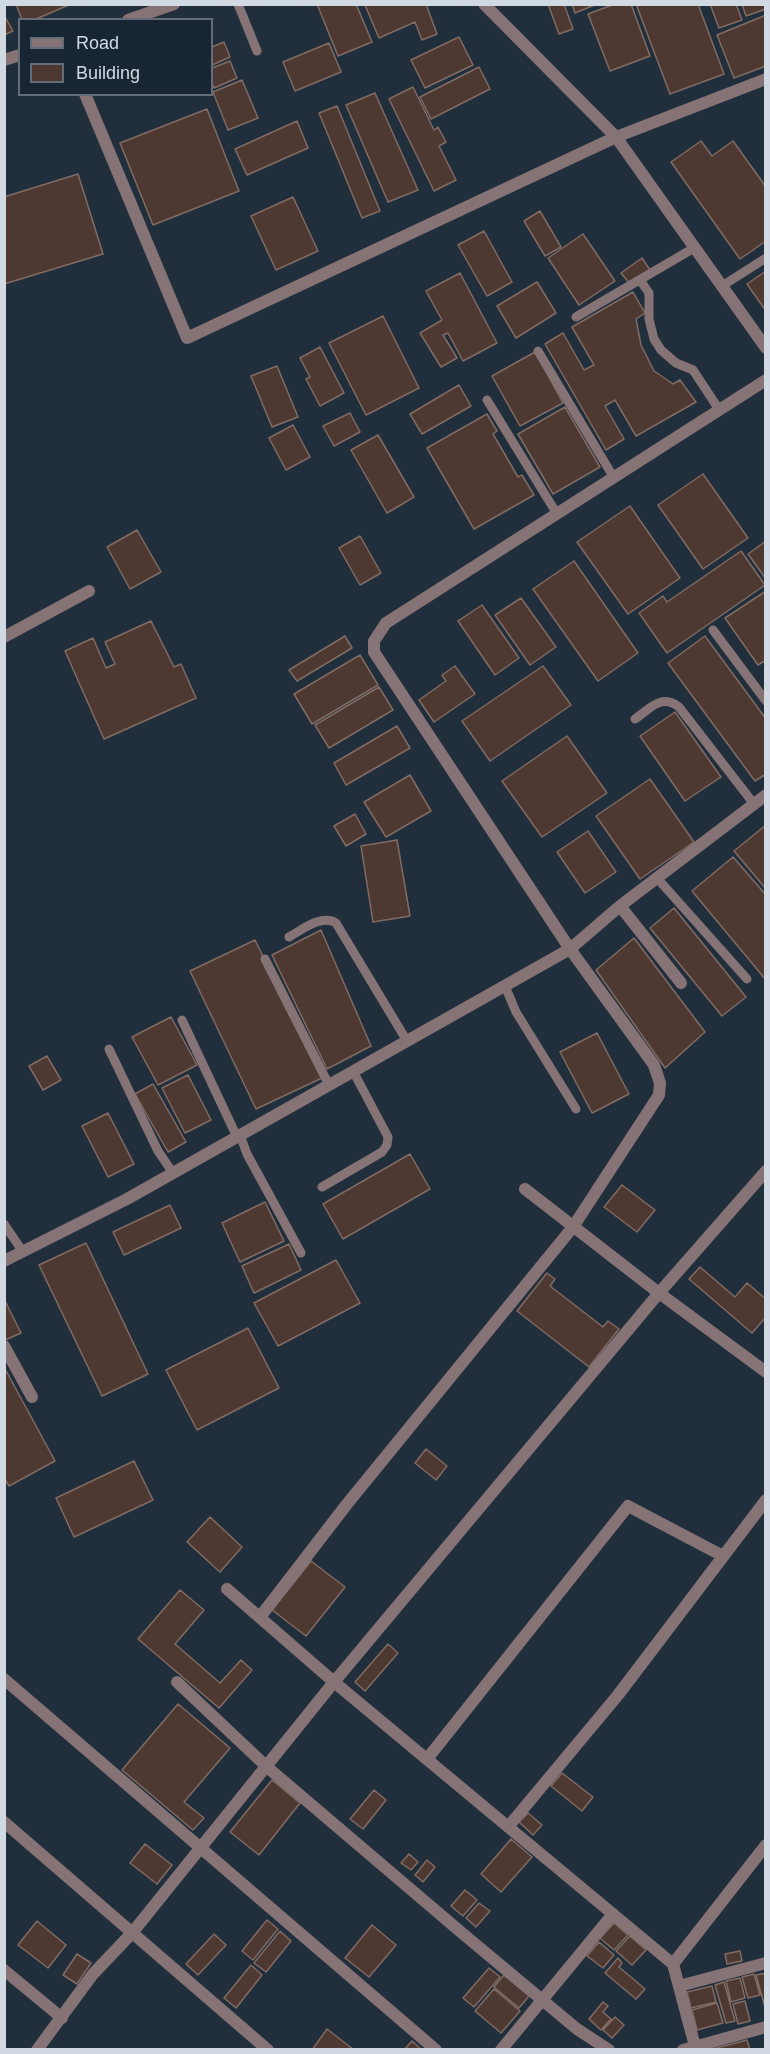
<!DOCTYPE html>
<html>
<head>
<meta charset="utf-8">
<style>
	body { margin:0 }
	#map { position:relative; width:770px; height:2054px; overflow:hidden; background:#212f3c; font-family:Helvetica,sans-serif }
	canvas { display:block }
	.frame { position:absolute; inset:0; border:6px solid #d1dae3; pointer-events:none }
	.legend { position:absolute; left:18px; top:18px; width:195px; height:78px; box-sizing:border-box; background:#182532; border:2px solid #626d79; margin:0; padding:8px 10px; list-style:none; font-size:18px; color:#d1dae3 }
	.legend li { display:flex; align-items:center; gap:12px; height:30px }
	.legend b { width:30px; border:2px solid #626d79 }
</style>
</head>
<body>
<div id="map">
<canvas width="770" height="2054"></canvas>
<div class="frame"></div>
<ul class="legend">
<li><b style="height:8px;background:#867376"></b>Road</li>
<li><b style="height:16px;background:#4d3932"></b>Building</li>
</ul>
</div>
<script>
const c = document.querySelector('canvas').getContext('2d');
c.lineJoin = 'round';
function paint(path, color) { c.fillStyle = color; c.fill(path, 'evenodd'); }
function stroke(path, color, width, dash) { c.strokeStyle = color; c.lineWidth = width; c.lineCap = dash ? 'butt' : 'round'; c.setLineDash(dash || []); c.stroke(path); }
const building = new Path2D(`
	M16 4H71L34 20H22Z
	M317 4H356L372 42 338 56Z
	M426 4 437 34 422 40 415 22 379 38 365 5Z
	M548 4H564L573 29 559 34Z
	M572 4H597L575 13Z
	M615 4H631L650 56 610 71 588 14Z
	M636 4H698L724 74 670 94Z
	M710 4H736L742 20 719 28Z
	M742 4H766V9L746 16Z
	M4 15 13 31 4 35Z
	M766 15V66L734 78 717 35Z
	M459 37 473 65 425 88 411 60Z
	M224 42 230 57 212 65V47Z
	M329 43 341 72 295 91 283 62Z
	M230 61 237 78 214 88 212 83V68Z
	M479 67 490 89 431 119 420 97Z
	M242 80 258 118 228 130 213 92Z
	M413 87 434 130 438 127 446 142 439 146 456 180 434 191 389 99Z
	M375 93 418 190 388 202 346 105Z
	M337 106 380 211 362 218 319 113Z
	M207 109 239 191 153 225 120 143Z
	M297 121 308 148 247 175 235 149Z
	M701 141 712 156 733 141 766 187V241L740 259 671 162Z
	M78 174 103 254 4 284V197Z
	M293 197 318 251 276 270 251 216Z
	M540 211 561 247 545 256 524 221Z
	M484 231 512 282 487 296 458 245Z
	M583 234 615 281 579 305 548 258Z
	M642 258 650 270 630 284 621 273Z
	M766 271V311L747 284Z
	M460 273 497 343 463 361 448 333 443 335 457 358 441 367 420 333 442 320 426 291Z
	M537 282 556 313 516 338 497 306Z
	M633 292 645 313 636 319 641 345 654 371 673 384 680 380 696 402 636 436 615 400 605 406 624 439 606 450 545 344 563 333 584 370 594 365 572 327Z
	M383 316 419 388 366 415 329 343Z
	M320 347 344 393 320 406 306 379 310 377 300 358Z
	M535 352 563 403 520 426 492 376Z
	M277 366 298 417 272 427 251 376Z
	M459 385 471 406 422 434 410 414Z
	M565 407 600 467 553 494 518 434Z
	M350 413 360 432 334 446 323 426Z
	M487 414 497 431 493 434 518 477 522 475 534 495 474 529 427 448Z
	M293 425 310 457 286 470 269 438Z
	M378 435 414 497 387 513 351 450Z
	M703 474 748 538 703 569 658 505Z
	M630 506 680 578 628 614 577 542Z
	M137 530 161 572 130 589 107 547Z
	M360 536 381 573 360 585 339 548Z
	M766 541V579L748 554Z
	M741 551 765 585 667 653 639 613 663 596 667 602Z
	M574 561 638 653 598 681 533 589Z
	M766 591V660L758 665 725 618Z
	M521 598 556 647 530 665 495 615Z
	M482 605 519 658 495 675 458 621Z
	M151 621 174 667 181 664 196 698 104 739 65 651 93 638 106 668 115 664 105 642Z
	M345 636 352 648 297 681 289 670Z
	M705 636 766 719V774L755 781 668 663Z
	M360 655 378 685 312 724 294 694Z
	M455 666 475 694 434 722 419 700 446 681 442 675Z
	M543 666 571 705 490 761 462 721Z
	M379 687 393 710 329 748 315 725Z
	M675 712 721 777 685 801 640 736Z
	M397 726 410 748 346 785 334 763Z
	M567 736 607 793 542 837 502 781Z
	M410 775 431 811 386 837 364 802Z
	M650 779 694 842 640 879 596 816Z
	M355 814 366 834 346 846 334 826Z
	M766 825V889L734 851Z
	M588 831 616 872 585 893 557 852Z
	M397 840 410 916 373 922 361 846Z
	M733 857 766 895V980L692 891Z
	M674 908 746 997 722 1016 650 928Z
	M321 930 371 1046 327 1069 272 955Z
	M634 938 705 1032 665 1068 596 970Z
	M255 940 322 1078 256 1109 190 971Z
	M171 1017 197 1065 158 1085 132 1037Z
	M597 1033 629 1094 592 1113 560 1052Z
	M47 1056 61 1080 43 1090 29 1066Z
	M188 1075 211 1120 185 1133 162 1088Z
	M153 1084 186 1142 168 1152 135 1094Z
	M108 1113 134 1164 108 1177 82 1126Z
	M410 1154 430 1189 343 1239 323 1204Z
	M622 1185 655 1210 637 1232 604 1207Z
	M265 1202 284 1241 240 1262 222 1223Z
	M170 1205 181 1228 124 1255 113 1232Z
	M86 1243 148 1374 102 1396 39 1265Z
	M289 1244 301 1270 254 1293 242 1266Z
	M336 1260 360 1303 278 1346 254 1303Z
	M700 1267 735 1297 747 1283 766 1299V1317L752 1333 689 1279Z
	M547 1273 555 1279 550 1286 603 1327 608 1321 619 1329 589 1367 517 1311Z
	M4 1299 21 1333 5 1340H4Z
	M248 1328 279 1388 197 1430 166 1370Z
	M4 1367 55 1461 9 1486 4 1478Z
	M426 1449 447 1466 436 1480 415 1463Z
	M134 1461 153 1500 74 1537 56 1498Z
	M210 1517 242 1547 220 1572 187 1542Z
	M311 1561 345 1587 306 1636 272 1610Z
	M180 1590 204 1610 175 1644 220 1683 241 1660 252 1670 219 1708 138 1639Z
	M388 1644 398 1653 365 1691 355 1682Z
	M178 1704 230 1748 184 1802 204 1818 193 1830 122 1770Z
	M562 1773 593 1797 582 1811 551 1786Z
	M272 1780 300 1803 259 1855 230 1832Z
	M374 1790 386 1800 363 1829 350 1819Z
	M528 1813 542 1825 533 1835 519 1822Z
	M511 1839 532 1857 501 1892 481 1874Z
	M145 1844 172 1865 157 1884 130 1863Z
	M409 1854 418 1862 411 1870 401 1863Z
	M427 1860 435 1867 423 1882 415 1875Z
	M465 1890 477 1900 463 1916 451 1906Z
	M479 1903 490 1911 476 1927 466 1918Z
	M267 1920 278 1929 253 1960 242 1951Z
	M37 1921 66 1945 48 1968 18 1945Z
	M614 1923 628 1935 614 1950 600 1938Z
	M372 1925 396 1945 369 1977 345 1958Z
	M280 1931 291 1941 266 1972 254 1963Z
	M214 1934 226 1945 198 1975 186 1964Z
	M630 1936 646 1950 632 1965 616 1951Z
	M599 1942 614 1955 603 1968 587 1956Z
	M740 1951 742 1961 727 1964 725 1954Z
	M77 1954 91 1963 77 1984 63 1975Z
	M618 1958 622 1963 619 1967 645 1989 636 1999 605 1973Z
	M251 1965 262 1975 236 2008 224 1998Z
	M489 1968 500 1977 474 2007 463 1998Z
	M766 1973V2011L756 1975Z
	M754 1974 760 1995 748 1998 742 1977Z
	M504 1975 529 1996 519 2008 494 1987Z
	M740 1978 745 1998 731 2002 726 1981Z
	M724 1982 735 2021 726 2023 715 1985Z
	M712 1986 716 2002 691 2008 687 1992Z
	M494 1989 520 2011 501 2033 475 2011Z
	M745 2001 750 2021 738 2024 733 2004Z
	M603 2002 608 2006 603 2012 611 2019 601 2030 589 2019Z
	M717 2003 723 2023 697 2030 692 2010Z
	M615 2017 624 2025 612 2038 603 2030Z
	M327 2029 354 2050H312Z
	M747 2040 750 2050H709Z
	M412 2041 422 2050H404Z`);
paint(building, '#4d3932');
stroke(building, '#816b63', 1.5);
stroke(new Path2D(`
	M238 4 257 51
	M640 280 649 293V319L654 339 661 350 676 363 693 370 720 411
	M722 286 766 258
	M576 317 694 248
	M538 351 614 478
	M487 400 557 514
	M713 630 766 701
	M635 719C650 709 661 693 679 707L754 804
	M657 878 747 979
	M289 937C302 930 321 914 336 923L407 1041
	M265 959 329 1085
	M505 986 516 1012 576 1109
	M182 1020 237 1137
	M109 1049 158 1151 173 1173
	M240 1135 247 1154 301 1253
	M322 1187 382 1152 387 1145 388 1137 353 1071
	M4 1224 23 1252`), '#867376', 9);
stroke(new Path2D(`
	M85 94 187 338 616 137 766 79
	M4 637 89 591
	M620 906 681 983
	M525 1189 659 1293 766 1372
	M4 1261 127 1199 570 949 620 906 766 795
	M4 1346 32 1397
	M227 1589 334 1682 673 1964 696 2050
	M260 1617 347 1504 573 1227 659 1095 660 1083 654 1065 570 949 374 652V641L386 623 766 380
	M4 1679 436 2050
	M177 1682 267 1767 462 1933 577 2029 609 2050
	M427 1759 628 1506 723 1556
	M4 1822 268 2050
	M508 1827 618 1695 766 1500
	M673 1964 766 1845
	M4 1970 62 2018
	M679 1986 766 1963
	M37 2050 93 1974 132 1933 334 1682 659 1293 766 1171
	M501 2050 613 1914
	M683 2050 766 2027`), '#867376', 12);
stroke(new Path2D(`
	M484 4 616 137 766 348
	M128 20 174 4
	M4 60 20 55`), '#867376', 12);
</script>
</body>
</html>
